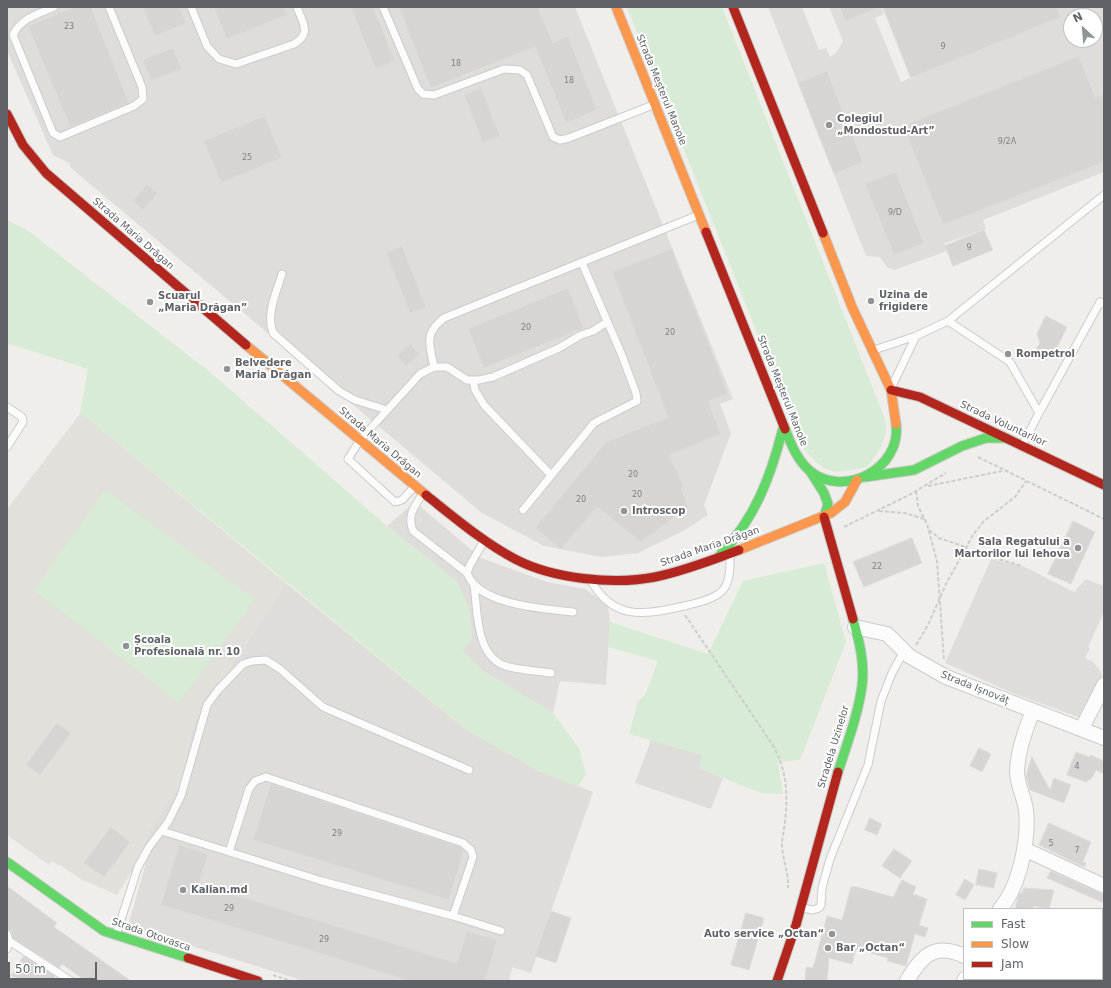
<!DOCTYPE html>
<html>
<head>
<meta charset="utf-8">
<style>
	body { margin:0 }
	#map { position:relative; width:1111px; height:988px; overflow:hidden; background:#efeeea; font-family:"DejaVu Sans",sans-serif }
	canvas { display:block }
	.frame { position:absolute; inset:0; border:8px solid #5f6368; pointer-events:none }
	.legend { position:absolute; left:963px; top:908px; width:140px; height:72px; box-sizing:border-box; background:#fff; border:1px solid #bfc1c3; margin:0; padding:5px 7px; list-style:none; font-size:12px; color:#5f6368 }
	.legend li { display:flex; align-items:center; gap:8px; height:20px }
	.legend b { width:20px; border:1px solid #bfc1c3 }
	.north { position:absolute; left:1063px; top:8px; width:40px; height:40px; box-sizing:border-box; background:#fff; border:1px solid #bfc1c3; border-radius:50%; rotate:334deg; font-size:11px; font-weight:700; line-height:16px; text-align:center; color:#5f6368 }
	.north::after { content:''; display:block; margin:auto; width:14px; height:18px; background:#919496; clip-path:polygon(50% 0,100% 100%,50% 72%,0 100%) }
	.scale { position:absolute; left:8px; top:962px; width:89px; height:18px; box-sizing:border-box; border:2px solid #5f6368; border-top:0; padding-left:5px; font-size:12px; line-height:14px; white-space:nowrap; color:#5f6368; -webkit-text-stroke:3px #fff; paint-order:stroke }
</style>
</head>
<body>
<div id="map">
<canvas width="1111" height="988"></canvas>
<div class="frame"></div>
<ul class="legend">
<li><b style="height:5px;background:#63d668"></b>Fast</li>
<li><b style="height:5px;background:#ff974d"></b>Slow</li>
<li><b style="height:5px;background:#b3261e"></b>Jam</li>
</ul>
<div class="north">N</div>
<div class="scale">50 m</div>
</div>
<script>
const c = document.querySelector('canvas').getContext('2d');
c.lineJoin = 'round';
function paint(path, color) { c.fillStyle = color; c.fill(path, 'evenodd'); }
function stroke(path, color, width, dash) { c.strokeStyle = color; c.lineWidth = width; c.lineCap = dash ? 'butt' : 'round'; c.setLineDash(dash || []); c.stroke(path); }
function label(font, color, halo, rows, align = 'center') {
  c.font = font + ' "DejaVu Sans",sans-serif'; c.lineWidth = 4; c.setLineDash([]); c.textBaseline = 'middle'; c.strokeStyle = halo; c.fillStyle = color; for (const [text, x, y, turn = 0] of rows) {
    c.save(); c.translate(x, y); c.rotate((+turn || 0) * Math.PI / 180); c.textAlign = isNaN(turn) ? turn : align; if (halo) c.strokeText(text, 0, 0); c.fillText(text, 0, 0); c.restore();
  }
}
paint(new Path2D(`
	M7 7H575L733 399 720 404 731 433 704 505 708 515 683 531 638 553 601 557 544 546 482 513 71 168 69 163 53 155 7 51Z
	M768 7H802L819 50 826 48 830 57 836 53 843 41 829 7H881L884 14 875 18 901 82 925 72 958 7H1104V172L983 220 986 229 945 243 947 251 894 270 887 267 880 257 866 256ZM1071 16H1095V40H1071Z
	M415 502 481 558 547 582 585 589 608 606 610 622 606 685 560 681 553 713 483 671 462 650 472 639 469 609 456 581 387 526Z
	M991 559 1025 567 1074 592 1086 579 1104 586V612L1088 647 1090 648 1085 658 1093 662 1101 672 1102 676 1078 717 1015 694 945 663Z
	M286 583 464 728 541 772 593 792 551 911 531 973 512 967 509 981H304L128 926 146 863 138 860 149 831 158 815 182 781 185 760 194 722Z
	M651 740 703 755 699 768 723 778 711 809 635 783Z`), '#dfddda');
paint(new Path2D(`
	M80 414 90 420 286 583 194 722 185 760 184 766 188 768 182 781 158 815 149 831 137 863 117 895 81 879 60 865 59 866 52 861 49 865 7 835V509Z`), '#e2e0da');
paint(new Path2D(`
	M627 7H722L885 419C889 439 879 451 867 467 831 474 828 476 803 448Z
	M7 220 27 230 211 373 387 526 456 581 469 609 472 639 462 650 483 671 553 713 579 748 586 774 578 787 541 772 464 728 90 420 80 414 88 369 7 343Z
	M105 490 255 599 179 703 34 590Z
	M824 563 846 642 800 760 778 762 783 794 761 793 699 768 702 755 629 734 638 701 645 695 658 661 608 647 610 622 708 654 743 581Z`), '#d8ebd6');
const building = new Path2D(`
	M75 7H91L129 103 70 127 28 26Z
	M143 7H179L186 23 155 36Z
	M214 7H284L287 15 227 39Z
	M351 7H373L395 61 376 69Z
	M399 7H538L553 43 568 36 597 110 566 123 535 47 431 88Z
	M840 7H880L846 21Z
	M883 7H1057L1061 17 911 78Z
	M173 48 182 69 151 81 143 60Z
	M1079 56 1095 97 1104 94V162L943 225 903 126Z
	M827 71 863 162 834 174 798 83Z
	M481 88 500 136 483 143 464 95Z
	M265 116 282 158 221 183 204 141Z
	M896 172 924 243 894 255 865 184Z
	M147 184 158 193 143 210 133 201Z
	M984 230 993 250 953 266 945 246Z
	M402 246 426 307 410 313 386 253Z
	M672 249 728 394 708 401 721 434 669 455 684 486 681 488 688 507 641 542 597 507 561 549 535 528 606 442 668 417 612 272Z
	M568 288 584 328 484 368 468 329Z
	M1046 316 1067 327 1052 357 1043 361 1037 358 1035 351 1040 343 1037 334Z
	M410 344 420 354 406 366 397 356Z
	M1073 521 1095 532 1071 584 1048 574Z
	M912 538 922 563 864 587 853 562Z
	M57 723 71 733 40 775 26 765Z
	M979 748 991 754 982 772 970 766Z
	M1076 752 1089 757 1090 755 1104 761V774L1096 770 1092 778 1086 782 1067 775Z
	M1032 757 1050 790 1054 778 1071 785 1064 803 1030 790 1026 776Z
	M271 784 460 847 464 851 449 900 253 840Z
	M870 818 882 824 877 835 865 830Z
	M1049 823 1091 842 1083 862 1086 863 1084 867 1039 845Z
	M111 827 130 842 104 877 84 863Z
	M179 845 208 854 199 884 457 963 467 931 497 940 485 981H410L161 905Z
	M894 849 912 861 900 878 882 866Z
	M979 869 997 873 994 888 976 885Z
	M1051 871 1104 895V903L1047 878Z
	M965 879 974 885 965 900 956 895Z
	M902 880 916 887 913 894 927 899 919 925 928 928 925 937 915 934 906 966 887 961 888 958 856 949 852 964 829 958 827 981H805L806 967 813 968 827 916 842 920 851 887H857L893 897Z
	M7 886 57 923 54 927 131 981H86L62 964 59 968 13 938 11 931 7 929Z
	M1024 888 1054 890 1049 909 1033 906V909H1015L1018 896 1020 893H1022Z
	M551 911 571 918 556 963 535 956Z
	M746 913 764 918 749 970 731 965Z
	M24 956 55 976 52 981H31L11 976Z`);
paint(building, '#d6d5d3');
stroke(building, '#deddd9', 1);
const lane = new Path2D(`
	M54 7C38 14 21 18 13 35L53 133 60 137 134 106 143 99 142 87 109 7
	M191 7 207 46 219 59 236 64 294 44C312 33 303 24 297 7
	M383 7 418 89 423 94 434 95 504 69 520 70 527 75 553 137 560 140 569 138 653 105
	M282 274C276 293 266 314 273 333L339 391 355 400 387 410
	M948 321 1010 362 1039 413
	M874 350 916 336 948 321 1104 195
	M434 367C430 345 423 334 444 318L696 216
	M473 380 475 390 484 405 551 475
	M893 384 916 336
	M7 407 22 417 23 422 7 447
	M1023 444 1039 413 1100 302 1104 304
	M414 487 402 500 395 502 348 459 360 440 420 374 434 367H447L467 380H479L493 377 559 348 581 335 593 331 607 322
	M422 495C414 507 407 515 413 531L467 573
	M523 510 594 423 637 401 636 393 621 353 582 263
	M484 541 470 565 467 573C478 605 544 609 573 612
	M591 581C614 621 644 615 684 606 696 603 712 600 721 592 731 583 730 566 730 554
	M474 585C478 612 475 659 509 667 522 670 537 671 551 673
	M162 831 322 881 453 916 501 931
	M229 852 249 789 255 781 266 777 463 843 471 850 473 857 453 916
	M803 908 813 910 819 908 821 905 822 888 830 859 868 765 881 701 892 673 904 651
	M7 934 9 941 7 949
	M116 935 138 867 149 847 168 822 181 796 207 705 218 690 243 664 252 661 266 660 280 669 323 707 469 770
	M9 941 71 981`);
const street = new Path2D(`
	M855 627 887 634 909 656 946 677 1104 738
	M1082 728 1104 685
	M1024 849 1104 886
	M1000 909C1020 886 1029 839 1026 810 1024 796 1017 785 1017 771 1018 751 1025 730 1033 711
	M907 981C921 956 935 942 964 956
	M964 981 965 979`);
const fast = new Path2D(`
	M785 429C791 444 797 460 810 471 844 499 902 468 896 424
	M810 471 824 493 828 504 824 517
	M865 477 914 470 962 446 986 438H1006
	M720 555C755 519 771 476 783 428
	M838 772C847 744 858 715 862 686 865 663 859 640 853 619
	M7 862 104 931 188 958`);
const slow = new Path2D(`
	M616 7 706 232
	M823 233 852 307 891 390 896 424
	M246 345 426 495
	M739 550 831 513 845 502 857 480`);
const jam = new Path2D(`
	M733 7 823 233
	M7 114 23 145 46 173 246 345
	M706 232 785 429
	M891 390 920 397 1104 485
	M426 495C455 518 483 542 515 559 553 579 614 585 655 577 684 571 712 560 739 550
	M824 517 853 619
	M188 958 258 981
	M777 981 796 925 838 772`);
stroke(lane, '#cbcccc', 9);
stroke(street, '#cbcccc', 16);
stroke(fast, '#cacacb', 11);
stroke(slow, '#cacacb', 11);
stroke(jam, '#cacacb', 11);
stroke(new Path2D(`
	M978 457 1104 519
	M928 486 1002 471
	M916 491 918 506 927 524 937 561 944 660
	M879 511 905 513 924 519
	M844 527 911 494 946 473
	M929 530 939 538 963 546 975 555 991 557 1022 566
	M962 557 970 553
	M685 615 774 747C787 773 788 793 785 822 784 830 782 838 782 846 783 861 789 874 788 888
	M916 645 928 625 946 584 973 535 984 521 1015 497 1026 481
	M1102 942H1104
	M273 975 291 981`), '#cacfcc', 2, [4, 2]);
stroke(lane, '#fdfcfc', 7);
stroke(street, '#fdfcfc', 14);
stroke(fast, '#63d668', 9);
stroke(slow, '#ff974d', 9);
stroke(jam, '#b3261e', 9);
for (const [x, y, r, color] of [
	[829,125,4,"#919496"],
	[871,301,4,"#919496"],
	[150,302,4,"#919496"],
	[1008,354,4,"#919496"],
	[227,369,4,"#919496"],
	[624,511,4,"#919496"],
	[1078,548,4,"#919496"],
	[126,646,4,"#919496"],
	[183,890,4,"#919496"],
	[832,934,4,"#919496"],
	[828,948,4,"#919496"]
]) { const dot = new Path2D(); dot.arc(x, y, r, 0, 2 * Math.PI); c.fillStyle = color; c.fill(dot); stroke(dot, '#fff', 1.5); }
label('8px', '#7e8184', null, [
	["23",69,27],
	["9",943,47],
	["18",456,64],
	["18",569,81],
	["9/2A",1007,142],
	["25",247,158],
	["9/D",895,213],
	["9",969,248],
	["20",526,328],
	["20",670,333],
	["20",633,475],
	["20",637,495],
	["20",581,500],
	["22",877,567],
	["4",1077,767],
	["29",337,834],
	["5",1051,844],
	["7",1077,851],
	["29",229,909],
	["29",324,940]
]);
label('10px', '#5f6368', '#fff', [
	["Strada Meșterul Manole",661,90,68],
	["Strada Maria Drăgan",133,234,41],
	["Strada Meșterul Manole",782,391,68],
	["Strada Voluntarilor",1003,424,25],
	["Strada Maria Drăgan",380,443,40],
	["Strada Maria Drăgan",710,547,-19],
	["Strada Ișnovăț",975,688,22],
	["Stradela Uzinelor",834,747,-73],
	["Strada Otovasca",151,935,19]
]);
label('bold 10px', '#5f6368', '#fff', [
	["Colegiul",837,119],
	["„Mondostud-Art”",837,131],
	["Uzina de",879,295],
	["frigidere",879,307],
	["Scuarul",158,296],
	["„Maria Drăgan”",158,308],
	["Rompetrol",1016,354],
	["Belvedere",235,363],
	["Maria Drăgan",235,375],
	["Introscop",632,511],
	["Sala Regatului a",1070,542,"right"],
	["Martorilor lui Iehova",1070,554,"right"],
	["Școala",134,640],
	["Profesională nr. 10",134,652],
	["Kalian.md",191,890],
	["Auto service „Octan“",824,934,"right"],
	["Bar „Octan“",836,948]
], 'left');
</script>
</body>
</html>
